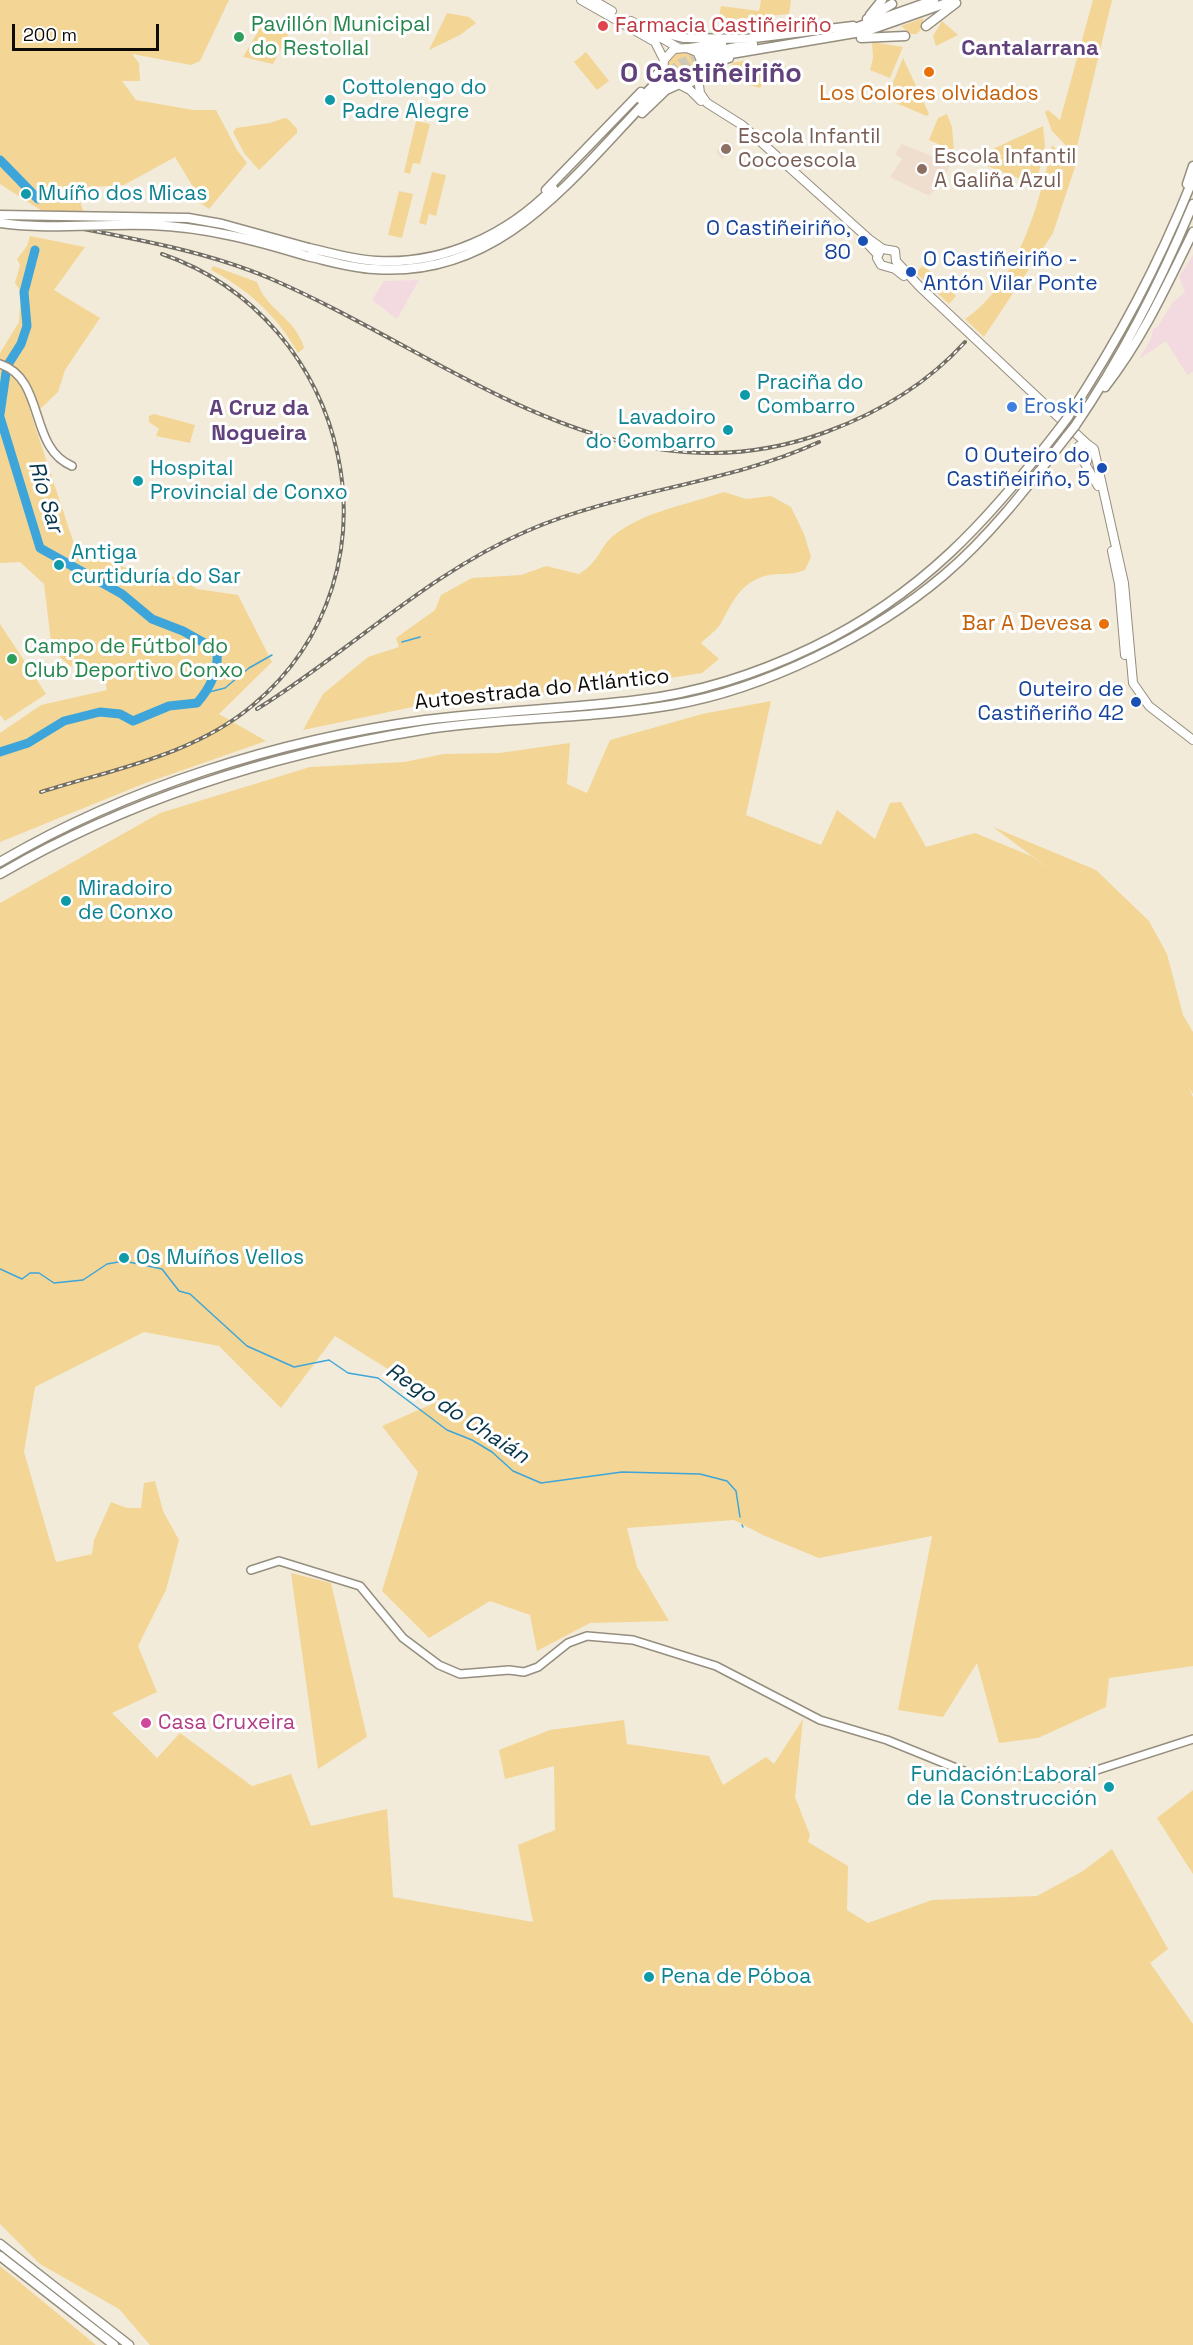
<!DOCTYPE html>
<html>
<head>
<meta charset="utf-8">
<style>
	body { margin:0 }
	#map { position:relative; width:1193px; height:2345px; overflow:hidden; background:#f2ebd9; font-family:"Space Grotesk",sans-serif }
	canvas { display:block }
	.scale { position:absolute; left:12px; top:24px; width:147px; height:27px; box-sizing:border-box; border:3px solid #0e0b06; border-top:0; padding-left:8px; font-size:18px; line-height:21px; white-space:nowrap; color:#0e0b06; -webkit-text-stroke:4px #fff; paint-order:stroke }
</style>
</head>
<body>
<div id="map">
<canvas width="1193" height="2345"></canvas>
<div class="scale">200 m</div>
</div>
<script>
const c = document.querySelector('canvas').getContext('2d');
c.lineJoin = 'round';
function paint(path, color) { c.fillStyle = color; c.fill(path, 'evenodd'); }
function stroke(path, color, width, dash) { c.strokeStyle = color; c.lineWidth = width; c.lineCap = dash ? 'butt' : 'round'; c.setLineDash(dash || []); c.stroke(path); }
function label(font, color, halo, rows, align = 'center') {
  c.font = font + ' "Space Grotesk",sans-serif'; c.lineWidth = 6; c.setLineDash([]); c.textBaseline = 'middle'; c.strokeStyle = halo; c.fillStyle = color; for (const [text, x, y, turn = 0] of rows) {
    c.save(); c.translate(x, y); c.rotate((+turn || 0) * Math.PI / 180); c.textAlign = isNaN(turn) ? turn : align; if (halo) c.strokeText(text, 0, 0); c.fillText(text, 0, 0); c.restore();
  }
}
paint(new Path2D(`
	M1193 255V372L1187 375 1166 341 1139 359 1151 339 1153 329 1158 326 1173 302 1185 292 1179 277Z
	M419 280 397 319 372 300 384 281Z`), '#f3dae1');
paint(new Path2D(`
	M727 139 734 148 722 159 716 152Z
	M902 144 951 164 944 179 929 196 890 177 902 159 895 154Z`), '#efdecd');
paint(new Path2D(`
	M0 0H229L200 61 191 65 132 54 139 63 140 81H122L136 100 193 110H216L237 150 247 163 209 209 189 195 195 190 175 157 124 185 76 188 83 211H42L0 184Z
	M761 0H791L789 14 758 17V22L719 17 721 6 759 11Z
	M1093 0H1112L1075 155 1052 131 1045 112 1048 110 1060 120Z
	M447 13 469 17 476 23 460 35 429 50Z
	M266 18 290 31 273 64 243 57Z
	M923 18V27L917 34H911L901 26Z
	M942 21 958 35 936 46 933 36Z
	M872 42 903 47 890 78 870 70 873 58Z
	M668 66a15 15 0 1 1 30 0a15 15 0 1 1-30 0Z
	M586 52 609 81 597 90 574 62Z
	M903 58 929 114 927 116 886 99Z
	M747 60 749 69 733 72 732 63Z
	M752 67 767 74 760 88 738 82 740 75 748 77Z
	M947 114 952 127 954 151 929 140 938 118Z
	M284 118 288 119 297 129V133L259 170 244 153 233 132 236 128 270 123Z
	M416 121 430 124 420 164 413 163 410 174 404 172Z
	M1043 126 1045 146 1036 185 974 161 973 158Z
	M1052 145 1075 167 1053 233 984 337 965 319C1017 285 1040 202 1052 145Z
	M432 172 446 175 436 216 429 214 426 225 419 223Z
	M399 191 413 194 402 238 388 235Z
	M30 236 85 247 54 290 100 318 65 370 58 392 39 410 30 411 77 553 130 569 176 577 197 589 238 595 272 662 219 714 266 741 143 784 0 842V733L41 705 107 690 102 670 70 666 52 650 44 584 20 562 0 563V353L19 322 21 292 15 283 20 265 17 259 27 246Z
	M923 265 956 296 949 304 916 273Z
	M213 266 257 282C266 310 296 318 304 348L298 353C278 317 248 289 211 270Z
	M154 414 195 425 190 443 156 436 159 429 149 422V416Z
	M724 492 746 499 771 496 791 507 804 534 811 557 805 570C790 577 774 571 759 578 738 587 731 605 721 623 716 631 707 637 701 643L719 659 702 673 592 690 446 700 303 730 323 694 368 657 399 647 396 638 435 610 441 595 472 578 521 575 546 566 579 574C600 561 599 548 613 536 644 511 687 505 724 492Z
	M0 624 46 694 5 721 0 715Z
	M771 701 746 815 821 845 837 810 875 839 890 803 901 802 926 847 975 833 1031 856 1052 871 993 827 1096 870 1149 921 1167 954 1183 1015 1193 1032V1094L1189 1088 1193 1097V1666L1109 1678 1106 1707 1038 1738 999 1743 977 1663 943 1717 898 1710 932 1536 819 1558 765 1536 734 1520 627 1528 637 1567 669 1621 590 1623 537 1651 530 1615 490 1601 429 1638 382 1591 418 1472 382 1426 439 1401 335 1336 281 1408 219 1346 144 1332 35 1387 24 1452 56 1562 92 1554 94 1540 111 1502 127 1508H141L144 1483 155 1481 163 1511 179 1540 166 1590 138 1646 157 1692 112 1713 157 1758 180 1733 252 1786 291 1774 311 1826 387 1809 393 1897 533 1922 518 1845 555 1830 554 1766 505 1779 499 1750 550 1730 624 1720 627 1744 709 1756 723 1785 766 1757 774 1764 803 1719 795 1797 810 1835 808 1842 848 1866 847 1910 868 1923 932 1900 1037 1896 1083 1871 1112 1849 1168 1949 1150 1963 1193 2024V2345H150L119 2309 40 2264 0 2224V903L160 813 310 767 404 762 444 754 499 753 570 743 567 784 587 793 610 740 702 714Z
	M291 1573 331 1583 367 1737 318 1769Z
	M1193 1790V1874L1157 1818Z
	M0 2266 96 2345H0Z`), '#f3d695');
stroke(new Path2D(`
	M402 642 420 637
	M205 693 225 688 249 668 272 655
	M0 1269 22 1279 30 1273H39L54 1283 83 1280 107 1264 124 1261 162 1269 179 1291 190 1294 247 1346 294 1367 329 1360 348 1373 378 1378 447 1430 472 1440 492 1452 513 1471 541 1483 622 1472 700 1474 727 1481 736 1491 740 1517
	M742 1525 743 1527`), '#3da5d9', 1.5);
stroke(new Path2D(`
	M0 160 38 199
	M0 414 7 366 21 344 27 326 24 292 35 250
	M0 417 40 548 122 594 152 619 183 631 217 650C219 670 210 688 197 703L169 706 133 721 120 714 100 712 64 721 28 743 0 752`), '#3da5d9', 9);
stroke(new Path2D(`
	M661 78 680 63 704 53
	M664 83 690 65 707 58`), '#d0c9b9', 8, [8, 4]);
const secondary = new Path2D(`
	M0 364C46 379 28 448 72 466
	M251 1570 279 1561 360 1586 403 1638 439 1665 460 1674 509 1670 524 1672 538 1667 568 1643 587 1636 633 1640 716 1666 820 1720 887 1740 971 1774 1072 1778 1193 1739`);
const primary = new Path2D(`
	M581 0 655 42 664 60 663 70 667 78 690 90 701 101
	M593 0 612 11
	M631 21 679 48
	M664 60 674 49 687 48 697 52C706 67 700 82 683 85
	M698 77 700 93 707 103 742 125 869 239 883 249 895 251 896 261 920 287 1086 443
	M863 239 878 255
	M880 251 877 258 881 265 895 269 904 276
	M1079 446 1086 443 1094 449 1124 583 1133 683 1149 706 1193 740
	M1079 446 1077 456 1087 461
	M1084 462 1098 486
	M1112 551 1119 584 1125 655`);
const highway = new Path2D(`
	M870 15 882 0
	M867 19 892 4
	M926 26 956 3
	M644 28 684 38 751 39
	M849 30 934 0
	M861 38 905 36
	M746 39 853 26
	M690 48 722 43
	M704 53 753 44
	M707 58 867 31 955 0
	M702 70 707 65 729 58
	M652 80 663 68
	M640 99 660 79
	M642 113 666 90 677 85
	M1187 184 1193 166
	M546 190 641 92
	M309 248C331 253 354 260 376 261 443 265 507 235 553 188
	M307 256C329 261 351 268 374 269 508 279 579 167 664 83
	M1105 387C1142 340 1167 285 1193 232
	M1068 417C1120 337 1157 268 1193 179
	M1075 426C1122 357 1161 281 1193 204
	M0 862C128 787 279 740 425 720 496 711 567 709 638 700 698 693 759 673 813 647 921 595 987 522 1059 429
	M0 874C131 798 273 754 422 730 504 717 589 719 672 705 765 689 872 636 944 575 991 535 1029 485 1067 436
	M0 2244 129 2345
	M0 2256 114 2345`);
stroke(secondary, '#958e7e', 10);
stroke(primary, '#958e7e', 10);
stroke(highway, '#958e7e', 11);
stroke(secondary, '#fff', 7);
stroke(primary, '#fff', 8);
stroke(highway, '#fff', 8);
const rail = new Path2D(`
	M0 212C87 232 187 243 269 278 449 355 617 509 826 432 878 413 927 384 965 342
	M257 709C349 652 427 574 527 531 621 490 728 484 819 442
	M41 792C114 769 194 755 253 705 411 573 351 319 162 254`);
stroke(rail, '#736e63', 4);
stroke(rail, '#fff', 1.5, [4.5]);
const highwayBridge = new Path2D(`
	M0 215 188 218 222 224 309 248
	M0 223C50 230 100 223 151 225 205 227 255 240 307 256
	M1059 429 1068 417
	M1067 436 1075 426`);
stroke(highwayBridge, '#958e7e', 11, []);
stroke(highwayBridge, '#fff', 8);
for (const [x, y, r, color] of [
	[603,26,6,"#e0444e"],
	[239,37,6,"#2e9e5b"],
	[929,72,6,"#e8710a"],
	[330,100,6,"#0f9aa8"],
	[726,149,6,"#8d6e63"],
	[922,169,6,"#8d6e63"],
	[26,194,6,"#0f9aa8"],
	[863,241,6,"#1a4fb4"],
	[911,272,6,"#1a4fb4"],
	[745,395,6,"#0f9aa8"],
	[1012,407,6,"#3f7fe0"],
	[728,430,6,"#0f9aa8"],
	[1102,468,6,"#1a4fb4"],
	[138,481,6,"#0f9aa8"],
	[59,565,6,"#0f9aa8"],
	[1104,624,6,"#e8710a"],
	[12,659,6,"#2e9e5b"],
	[1136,702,6,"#1a4fb4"],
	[66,901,6,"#0f9aa8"],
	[124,1258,6,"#0f9aa8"],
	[146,1723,6,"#d1479c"],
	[1109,1787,6,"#0f9aa8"],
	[649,1977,6,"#0f9aa8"]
]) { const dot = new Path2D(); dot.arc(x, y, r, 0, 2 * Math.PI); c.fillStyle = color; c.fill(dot); stroke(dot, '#fff', 2); }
label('21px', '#27864d', '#fff', [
	["Pavillón Municipal",251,25],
	["do Restollal",251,49],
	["Campo de Fútbol do",24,647],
	["Club Deportivo Conxo",24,671]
], 'left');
label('21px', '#be3a42', '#fff', [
	["Farmacia Castiñeiriño",615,26]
], 'left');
label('21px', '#0d838f', '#fff', [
	["Cottolengo do",342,88],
	["Padre Alegre",342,112],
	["Muíño dos Micas",38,194],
	["Praciña do",757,383],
	["Combarro",757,407],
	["Lavadoiro",716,418,"right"],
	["do Combarro",716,442,"right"],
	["Hospital",150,469],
	["Provincial de Conxo",150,493],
	["Antiga",71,553],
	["curtiduría do Sar",71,577],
	["Miradoiro",78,889],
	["de Conxo",78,913],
	["Os Muíños Vellos",136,1258],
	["Fundación Laboral",1097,1775,"right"],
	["de la Construcción",1097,1799,"right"],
	["Pena de Póboa",661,1977]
], 'left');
label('21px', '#c56008', '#fff', [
	["Los Colores olvidados",929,94],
	["Bar A Devesa",1092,624,"right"]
]);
label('21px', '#785e54', '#fff', [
	["Escola Infantil",738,137],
	["Cocoescola",738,161],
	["Escola Infantil",934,157],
	["A Galiña Azul",934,181]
], 'left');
label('21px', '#164399', '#fff', [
	["O Castiñeiriño,",851,229],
	["80",851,253],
	["O Castiñeiriño -",923,260,"left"],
	["Antón Vilar Ponte",923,284,"left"],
	["O Outeiro do",1090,456],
	["Castiñeiriño, 5",1090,480],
	["Outeiro de",1124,690],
	["Castiñeriño 42",1124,714]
], 'right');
label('21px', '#366cbe', '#fff', [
	["Eroski",1024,407]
], 'left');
label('21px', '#0e0b06', '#fff', [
	["Autoestrada do Atlántico",542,690,-6]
]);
label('21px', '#b23c85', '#fff', [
	["Casa Cruxeira",158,1723]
], 'left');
label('bold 22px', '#62427d', '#fff', [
	["Cantalarrana",1030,49],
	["A Cruz da",259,409],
	["Nogueira",259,434]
]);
label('italic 22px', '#07354b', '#fff', [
	["Río Sar",45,497,73],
	["Rego do Chaián",457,1414,33]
]);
label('bold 27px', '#62427d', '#fff', [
	["O Castiñeiriño",711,75]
]);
</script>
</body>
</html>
